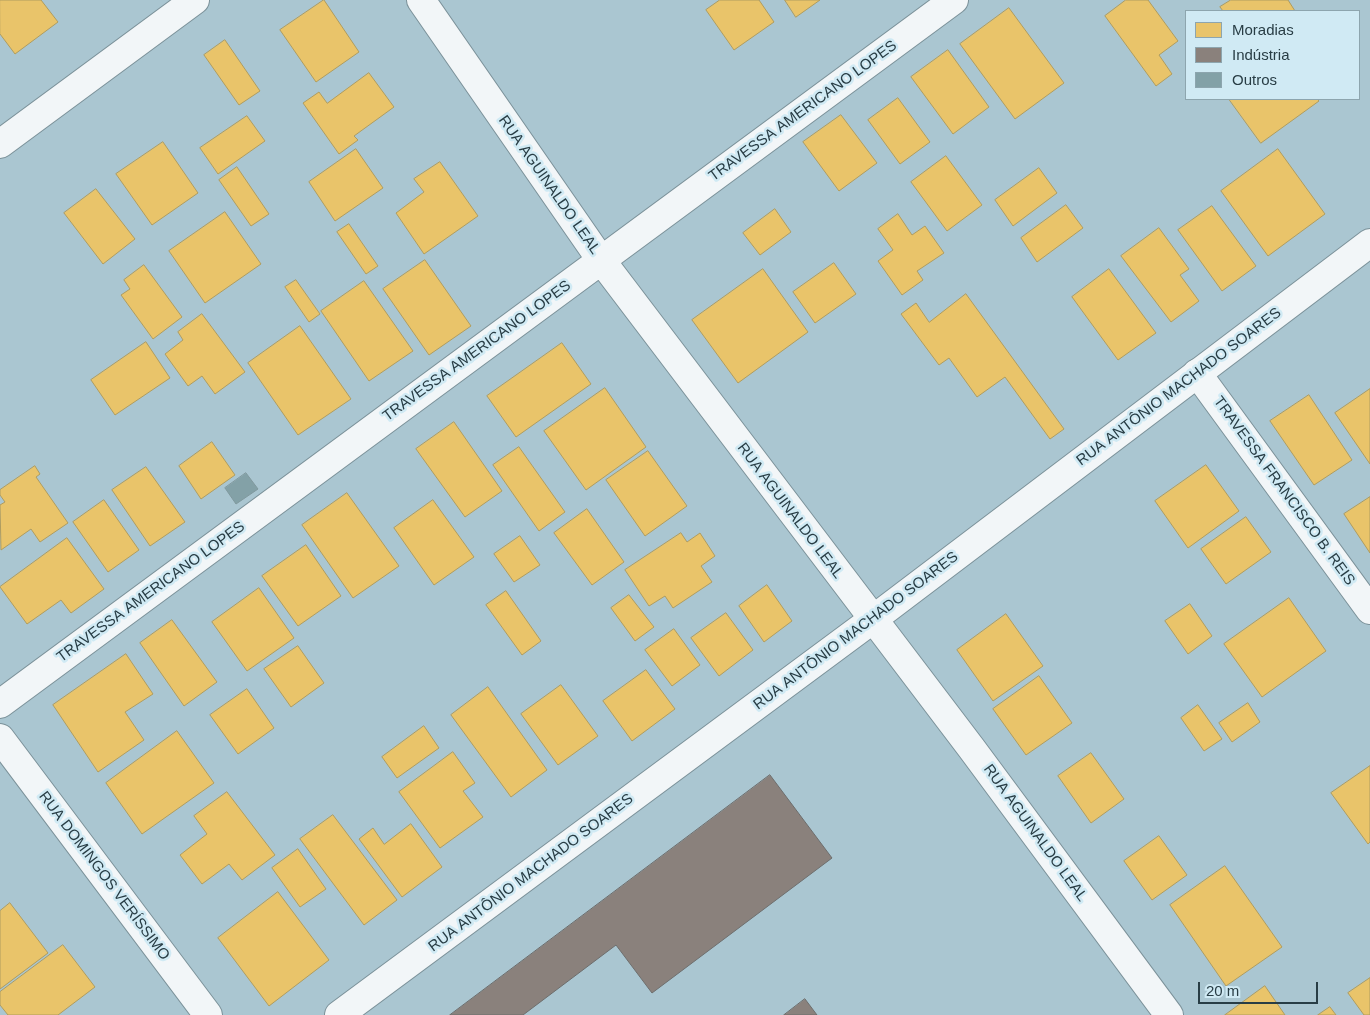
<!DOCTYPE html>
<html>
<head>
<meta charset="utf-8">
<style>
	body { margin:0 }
	#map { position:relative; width:1370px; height:1015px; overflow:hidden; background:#aac6d1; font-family:Arial,sans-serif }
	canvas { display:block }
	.legend { position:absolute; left:1185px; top:10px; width:175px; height:90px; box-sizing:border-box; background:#d0eaf4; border:1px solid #8da5ae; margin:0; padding:6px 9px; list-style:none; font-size:15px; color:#283d45 }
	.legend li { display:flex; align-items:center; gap:10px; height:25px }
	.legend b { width:25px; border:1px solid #8da5ae }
	.scale { position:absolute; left:1198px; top:982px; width:120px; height:22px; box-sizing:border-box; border:2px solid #283d45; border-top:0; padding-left:6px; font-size:15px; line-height:18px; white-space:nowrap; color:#283d45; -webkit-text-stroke:4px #d0eaf4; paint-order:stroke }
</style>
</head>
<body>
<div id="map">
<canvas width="1370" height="1015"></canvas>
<ul class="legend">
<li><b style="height:14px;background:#e9c46a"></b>Moradias</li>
<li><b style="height:14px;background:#8a817c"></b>Indústria</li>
<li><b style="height:14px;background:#83a1a7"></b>Outros</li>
</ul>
<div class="scale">20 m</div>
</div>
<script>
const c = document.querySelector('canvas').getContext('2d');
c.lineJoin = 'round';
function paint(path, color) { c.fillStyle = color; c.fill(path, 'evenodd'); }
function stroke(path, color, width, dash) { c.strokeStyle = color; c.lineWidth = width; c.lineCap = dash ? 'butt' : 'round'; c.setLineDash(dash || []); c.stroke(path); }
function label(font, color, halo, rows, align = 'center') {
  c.font = font + ' Arial,sans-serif'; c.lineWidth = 5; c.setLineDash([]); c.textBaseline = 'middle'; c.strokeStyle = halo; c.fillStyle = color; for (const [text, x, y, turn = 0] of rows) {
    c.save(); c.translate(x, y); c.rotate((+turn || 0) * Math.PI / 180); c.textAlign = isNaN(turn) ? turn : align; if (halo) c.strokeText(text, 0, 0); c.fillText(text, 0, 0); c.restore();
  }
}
const homes = new Path2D(`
	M0 0H41L58 22 15 54 0 34Z
	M324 0 359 52 316 82 280 30Z
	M720 0H759L774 22 734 50 706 10Z
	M785 0H820L796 17Z
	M1126 0H1148L1178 41 1159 55 1172 74 1156 86 1105 16Z
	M1231 0H1288L1295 11H1223L1220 7Z
	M1009 8 1064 83 1015 119 960 44Z
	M225 40 260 91 239 105 204 55Z
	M948 50 989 107 953 134 911 77Z
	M369 73 394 107 354 136 358 140 339 154 303 103 319 92 327 103Z
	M898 98 930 142 900 164 868 120Z
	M1229 99H1317L1319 101 1261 143Z
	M841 115 877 163 839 191 803 142Z
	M247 116 265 141 218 174 200 148Z
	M163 142 198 193 152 225 116 174Z
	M356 149 383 188 335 221 309 182Z
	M1278 149 1325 214 1268 256 1221 191Z
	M946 156 982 205 947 231 911 182Z
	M440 162 478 216 424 254 396 213 424 192 414 179Z
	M237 167 269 214 251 226 219 180Z
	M1039 168 1057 193 1013 226 995 200Z
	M96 189 135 239 103 264 64 213Z
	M1066 205 1083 228 1037 262 1021 238Z
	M1212 206 1256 266 1222 291 1178 230Z
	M775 209 791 232 760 255 743 233Z
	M225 212 261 264 205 303 169 251Z
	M898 214 912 235 925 226 944 253 917 271 923 280 902 295 878 261 893 250 878 229Z
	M349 224 378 266 366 274 337 232Z
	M1159 228 1189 269 1180 275 1199 301 1171 322 1121 256Z
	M425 260 471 326 429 355 383 289Z
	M834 263 856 294 815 323 793 292Z
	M144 265 182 317 153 339 121 295 130 289 124 280Z
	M763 269 808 332 738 383 692 320Z
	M1109 269 1156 333 1118 360 1072 297Z
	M296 280 320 314 309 322 285 287Z
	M364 281 413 351 369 381 321 311Z
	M966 294 1064 429 1050 439 1005 377 977 397 949 358 939 365 901 314 916 303 929 322Z
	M202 314 245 372 215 394 202 376 188 386 165 354 183 340 178 332Z
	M300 326 351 399 298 435 248 363Z
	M146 342 170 378 115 415 91 380Z
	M562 343 591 384 516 437 487 396Z
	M605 388 646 447 586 490 544 431Z
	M1370 389V464L1335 413Z
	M1309 395 1352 460 1314 485 1270 421Z
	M454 422 502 491 465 517 416 449Z
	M212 442 235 475 201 499 179 466Z
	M519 447 565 512 539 531 493 465Z
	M648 451 687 506 645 536 606 480Z
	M1206 465 1239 511 1188 548 1155 501Z
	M35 466 40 474 36 477 68 523 40 542 31 529 1 550 0 505 5 502 0 495V490Z
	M146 467 185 522 150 546 112 490Z
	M347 493 399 566 353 598 302 525Z
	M1370 497V553L1344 514Z
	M104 500 139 550 108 572 73 522Z
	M433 500 474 557 434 585 394 528Z
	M587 509 624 562 592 585 554 533Z
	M1246 517 1271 552 1226 584 1201 549Z
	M681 533 687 542 700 533 715 556 701 566 712 582 673 608 665 596 649 606 625 570Z
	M520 536 540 565 514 582 494 554Z
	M67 538 104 589 71 613 61 600 27 624 0 587Z
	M306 545 341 596 298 626 262 576Z
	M767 585 792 621 764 642 739 606Z
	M259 588 294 638 247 671 212 622Z
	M506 591 541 641 522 655 486 605Z
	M629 595 654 627 635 641 611 608Z
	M1289 598 1326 651 1262 697 1224 644Z
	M1190 604 1212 636 1188 654 1165 621Z
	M726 613 753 650 719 676 691 638Z
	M1006 614 1043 666 993 701 957 650Z
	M172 620 217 682 184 706 140 643Z
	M674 629 700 665 672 686 645 650Z
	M298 646 324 683 291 707 264 669Z
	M126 654 153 694 125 712 144 740 98 772 53 705Z
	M646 670 675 709 632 741 603 701Z
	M1039 676 1072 723 1026 755 993 709Z
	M561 685 598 736 558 765 521 714Z
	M488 687 547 770 511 797 451 715Z
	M247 689 274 728 238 754 210 715Z
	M1248 703 1260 722 1232 742 1219 723Z
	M1198 705 1222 739 1204 751 1181 718Z
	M424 726 439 748 397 778 382 757Z
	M177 731 214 783 142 834 106 783Z
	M453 752 475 783 463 791 483 817 440 848 399 792Z
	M1091 753 1124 799 1091 823 1058 776Z
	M1370 766V842L1368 844 1331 793Z
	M227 792 275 855 242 880 229 864 202 884 180 855 207 834 194 816Z
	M333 815 397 900 364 925 300 839Z
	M411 824 442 867 402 897 359 839 373 828 384 844Z
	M1159 836 1187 875 1152 900 1124 861Z
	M298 849 326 889 300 907 272 868Z
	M1225 866 1282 947 1226 986 1170 905Z
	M278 892 329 960 269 1006 218 938Z
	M10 903 48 953 0 989V911Z
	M63 945 95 987 58 1015H8L0 1005V992Z
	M1370 978V1015H1364L1348 993Z
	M1265 986 1285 1015H1225Z
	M1330 1007 1336 1015H1318Z`);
paint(homes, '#e9c46a');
stroke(homes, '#af9c5f', 1);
const industry = new Path2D(`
	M770 775 832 858 652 993 616 945 523 1015H450Z
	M805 999 817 1015H784Z`);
paint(industry, '#8a817c');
stroke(industry, '#6d6d6c', 1);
const building = new Path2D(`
	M246 473 258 489 236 504 225 488Z`);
paint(building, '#83a1a7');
stroke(building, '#80989d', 1);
const minor = new Path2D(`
	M421 0 601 260 972 749 1169 1015
	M0 144 195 0
	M1197 373 1370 610
	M0 704 954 0
	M0 738 208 1015`);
const tertiary = new Path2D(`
	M339 1015 872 620 1370 243`);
stroke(minor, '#7b9199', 30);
stroke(tertiary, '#7b9199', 30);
stroke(minor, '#f2f6f8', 28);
stroke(tertiary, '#f2f6f8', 28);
label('15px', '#283d45', '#d0eaf4', [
	["TRAVESSA AMERICANO LOPES",803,111,-36],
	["RUA AGUINALDO LEAL",549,185,55],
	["TRAVESSA AMERICANO LOPES",477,351,-36],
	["RUA ANTÔNIO MACHADO SOARES",1179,387,-37],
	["TRAVESSA FRANCISCO B. REIS",1284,491,54],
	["RUA AGUINALDO LEAL",790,511,53],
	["TRAVESSA AMERICANO LOPES",151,592,-36],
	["RUA ANTÔNIO MACHADO SOARES",856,631,-37],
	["RUA AGUINALDO LEAL",1035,833,54],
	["RUA ANTÔNIO MACHADO SOARES",531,873,-37],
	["RUA DOMINGOS VERÍSSIMO",104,876,53]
]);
</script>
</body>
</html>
